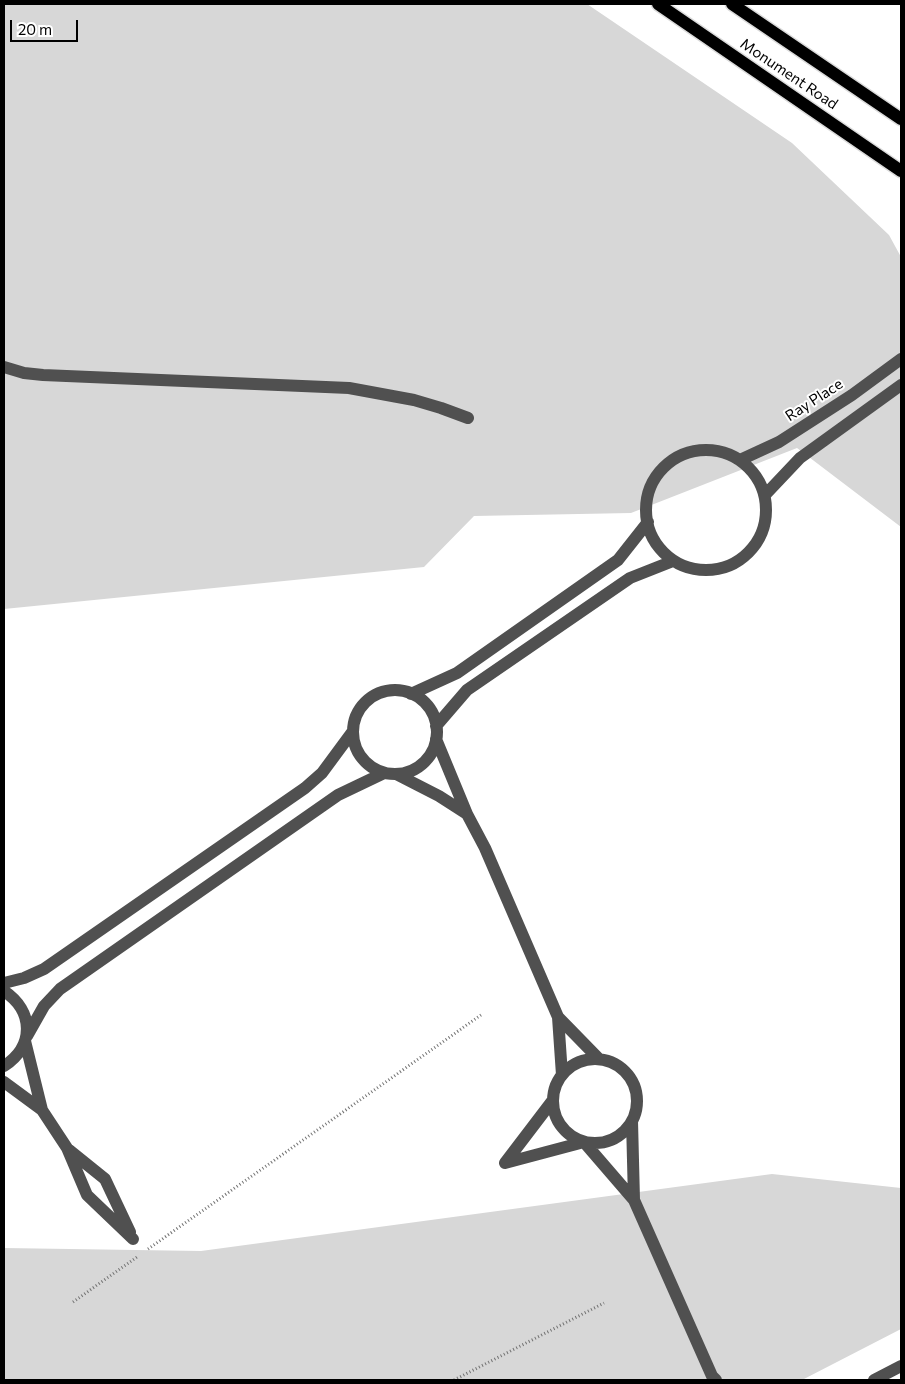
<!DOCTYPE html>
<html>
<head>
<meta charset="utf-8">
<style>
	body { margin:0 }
	#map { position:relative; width:905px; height:1384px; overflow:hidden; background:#fff; font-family:Commissioner,sans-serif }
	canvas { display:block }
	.frame { position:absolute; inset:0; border:5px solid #000; pointer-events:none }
	.scale { position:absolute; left:10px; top:20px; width:68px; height:22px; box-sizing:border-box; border:2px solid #000; border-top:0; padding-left:6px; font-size:15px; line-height:18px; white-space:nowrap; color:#000; -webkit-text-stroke:4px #fff; paint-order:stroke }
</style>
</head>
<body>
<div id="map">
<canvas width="905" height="1384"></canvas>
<div class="frame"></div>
<div class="scale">20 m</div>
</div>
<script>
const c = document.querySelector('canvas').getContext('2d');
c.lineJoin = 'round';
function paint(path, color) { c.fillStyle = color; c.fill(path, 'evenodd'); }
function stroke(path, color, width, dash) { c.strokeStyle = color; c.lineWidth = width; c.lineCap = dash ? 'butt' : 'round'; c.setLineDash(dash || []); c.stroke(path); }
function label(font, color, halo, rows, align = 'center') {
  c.font = font + ' Commissioner,sans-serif'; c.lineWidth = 4; c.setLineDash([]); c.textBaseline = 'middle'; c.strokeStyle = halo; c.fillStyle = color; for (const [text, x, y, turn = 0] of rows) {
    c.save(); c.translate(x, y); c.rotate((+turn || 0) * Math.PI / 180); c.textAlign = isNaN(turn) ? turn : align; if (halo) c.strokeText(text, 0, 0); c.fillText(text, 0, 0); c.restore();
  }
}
paint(new Path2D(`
	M4 4H587L792 143 889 235 901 257V527L797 448 631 513 474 516 424 567 4 609Z
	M772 1174 901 1188V1329L802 1380H4V1248L201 1251Z`), '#d7d7d7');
const major = new Path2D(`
	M658 4 901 171
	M732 4 901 119`);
stroke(major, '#dbdbdb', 15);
stroke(new Path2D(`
	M148 1249 481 1015
	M73 1302 137 1257
	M454 1380 604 1303`), '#727272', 3, [1, 2.5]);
stroke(new Path2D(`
	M4 367 24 373 43 375 349 388 414 400 441 408 468 418
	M646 510a60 60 0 1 1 120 0a60 60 0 1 1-120 0Z
	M740 460 779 442 852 395 901 359
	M765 495 800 458 901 385
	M353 732a42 42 0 1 1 84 0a42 42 0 1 1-84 0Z
	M411 694 457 673 618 560 648 522
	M436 726 467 690 630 578 673 561
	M436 739 467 814 485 848 558 1017 562 1075
	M398 775 439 796 467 814
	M4 983 24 978 44 969 305 788 322 773 353 731
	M4 991C34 1011 35 1046 4 1066
	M558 1017 599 1059
	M27 1036 44 1006 60 989 338 795 384 773
	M25 1041 42 1110 67 1148 87 1195 133 1239
	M553 1101a42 42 0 1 1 84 0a42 42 0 1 1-84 0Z
	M4 1082 42 1110
	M632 1121 634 1200
	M69 1150 105 1179 130 1232
	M505 1163 584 1142 634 1200 712 1376 716 1380
	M505 1163 553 1100
	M874 1380 901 1366`), '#505050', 12);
stroke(major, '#000', 12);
label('15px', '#000', '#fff', [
	["Monument Road",789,74,34],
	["Ray Place",814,400,-33]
]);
</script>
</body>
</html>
